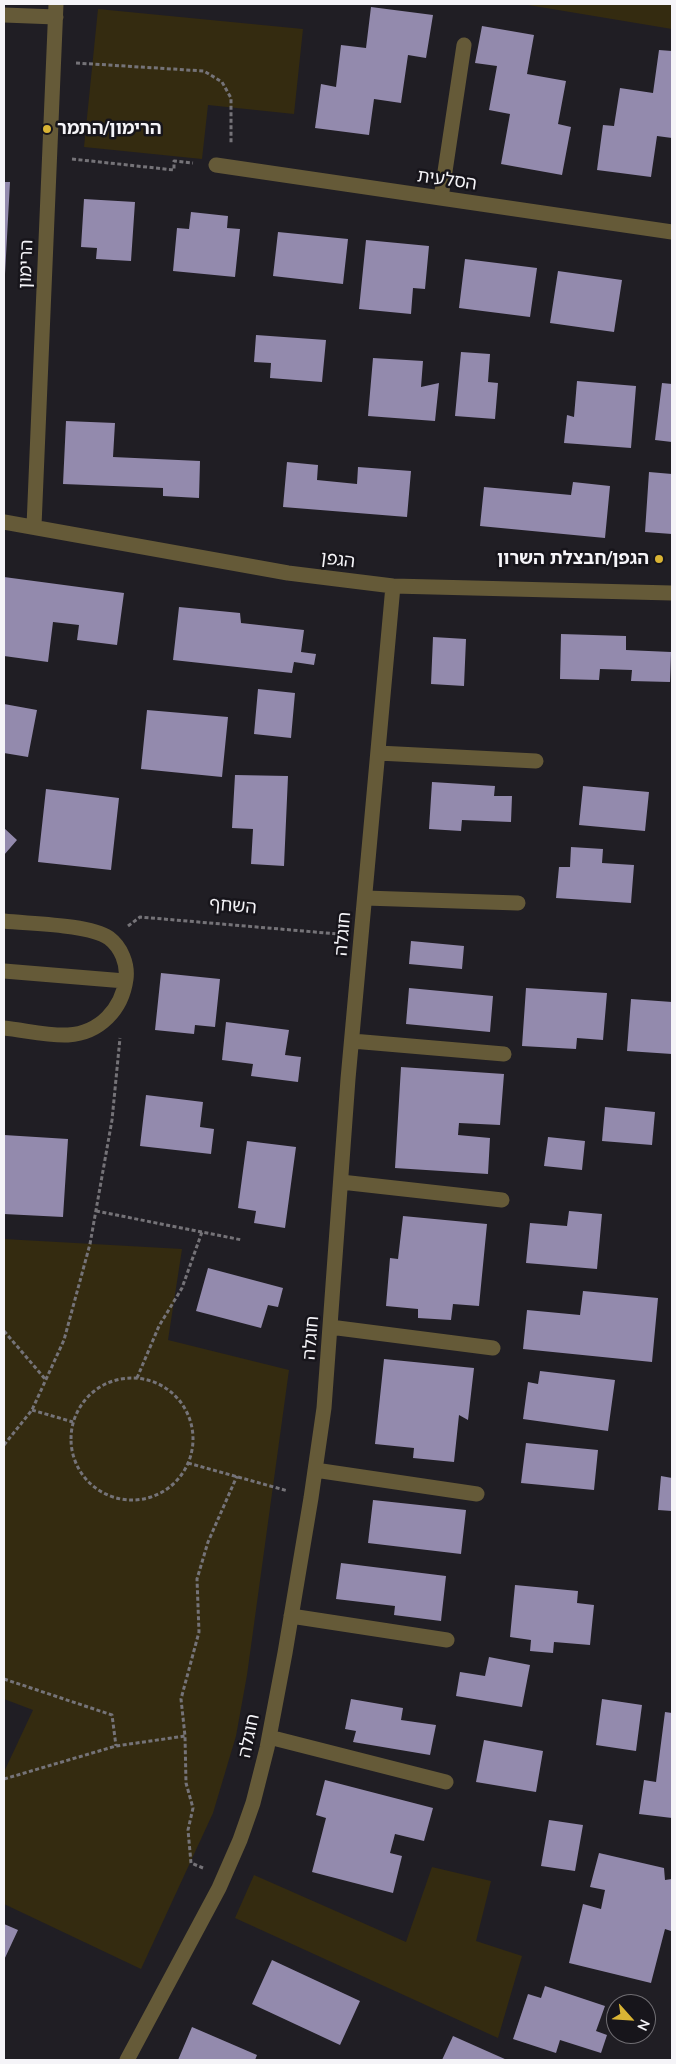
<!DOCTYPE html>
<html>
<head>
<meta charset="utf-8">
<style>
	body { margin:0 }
	#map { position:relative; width:676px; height:2064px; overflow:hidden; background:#201e24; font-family:Mulish,sans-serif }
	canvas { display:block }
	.frame { position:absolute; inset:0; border:5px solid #f5f4f8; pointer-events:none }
	.north { position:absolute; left:606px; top:1994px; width:50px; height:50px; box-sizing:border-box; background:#17151b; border:1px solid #706e73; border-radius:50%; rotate:116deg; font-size:14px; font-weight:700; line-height:20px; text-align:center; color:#f5f4f8 }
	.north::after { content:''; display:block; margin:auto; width:18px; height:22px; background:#d9b434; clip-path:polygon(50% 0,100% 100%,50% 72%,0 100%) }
</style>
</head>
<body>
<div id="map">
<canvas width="676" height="2064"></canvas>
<div class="frame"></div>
<div class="north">N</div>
</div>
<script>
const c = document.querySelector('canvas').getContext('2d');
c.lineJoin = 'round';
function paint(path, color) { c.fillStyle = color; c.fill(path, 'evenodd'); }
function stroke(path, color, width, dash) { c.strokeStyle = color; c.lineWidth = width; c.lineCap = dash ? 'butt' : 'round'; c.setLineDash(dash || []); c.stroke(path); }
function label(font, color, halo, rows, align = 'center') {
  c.font = font + ' Mulish,"Noto Sans Hebrew",sans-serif'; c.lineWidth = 5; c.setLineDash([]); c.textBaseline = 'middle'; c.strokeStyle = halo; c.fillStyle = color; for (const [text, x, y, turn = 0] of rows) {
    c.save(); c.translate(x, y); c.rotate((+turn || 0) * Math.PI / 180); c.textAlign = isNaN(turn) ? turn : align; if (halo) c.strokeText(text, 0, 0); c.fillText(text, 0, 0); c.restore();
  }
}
paint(new Path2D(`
	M522 4H672V29Z
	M98 9 303 29 294 114 208 105 202 159 84 147Z
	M4 1239 182 1249 168 1340 289 1370 247 1675 236 1736 213 1813 141 1969 4 1904V1772L33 1710 4 1699Z
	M432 1867 491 1881 476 1941 522 1956 498 2038 235 1918 254 1875 406 1942Z`), '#342b10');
paint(new Path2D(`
	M371 7 433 15 426 58 408 55 401 103 374 99 369 135 315 128 321 84 336 87 341 45 366 48Z
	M482 26 534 35 527 74 566 81 558 124 571 127 562 175 501 164 510 114 489 110 497 66 475 63Z
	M659 50 672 51V138L657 136 651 177 597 170 603 125 614 126 620 88 653 93Z
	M4 182H10L5 274H4Z
	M84 199 135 202 131 261 96 259 97 248 81 247Z
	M191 212 228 216 227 228 240 229 235 277 173 271 177 228 189 229Z
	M278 232 348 239 343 284 273 276Z
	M366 240 429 246 425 289 413 288 411 314 359 309Z
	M465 259 537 268 530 317 459 308Z
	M558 271 622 280 614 332 550 323Z
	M256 335 326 340 322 382 270 378 271 363 254 362Z
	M461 352 490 354 488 382 498 383 495 419 455 416Z
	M373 358 423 361 421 387 439 383 435 421 368 416Z
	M577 381 636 386 631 448 564 443 567 415 574 417Z
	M662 383 672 384V442L655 440Z
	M66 421 115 423 113 457 200 461 199 498 163 496V488L63 484Z
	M287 462 318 465 317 480 357 484 358 467 411 471 407 517 283 507Z
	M649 472 672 474V534L645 532Z
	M573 482 610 486 605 538 480 526 484 487 571 495Z
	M4 577 124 593 117 645 77 640 79 625 53 622 48 662 4 656Z
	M179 607 240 613 241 623 304 630 301 652 316 654 314 665 294 662 292 673 173 660Z
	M561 634 626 636V650L671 652 670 682 631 681 632 670 600 669 599 680 560 679Z
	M433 637 466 639 464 686 431 684Z
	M258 689 295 693 291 738 254 734Z
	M4 704 37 710 28 757 4 753Z
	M147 710 228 717 222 777 141 769Z
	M235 775 288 776 284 866 251 864 253 829 232 828Z
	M432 782 495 786 494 796H512L511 822 462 820 461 831 429 829Z
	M583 786 649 792 645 831 579 825Z
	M46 789 119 798 111 870 38 862Z
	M4 828 17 840 4 855Z
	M571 847 603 849 602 863 634 865 631 903 556 898 559 867H570Z
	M411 941 464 946 462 969 409 964Z
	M161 973 220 979 215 1027 195 1025 194 1034 155 1030Z
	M409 988 493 996 490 1032 406 1024Z
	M526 988 607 993 603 1040 577 1038 576 1049 522 1046Z
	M631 999 672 1002V1054L627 1051Z
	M226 1022 289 1030 285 1055 301 1057 298 1082 251 1076 253 1064 222 1060Z
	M401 1067 504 1074 500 1125 459 1123 458 1135 490 1138 488 1174 395 1168Z
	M146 1095 203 1102 200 1127 214 1129 211 1154 140 1146Z
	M605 1107 655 1112 652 1145 602 1141Z
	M4 1135 68 1139 63 1217 4 1214Z
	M548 1137 585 1141 582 1170 544 1166Z
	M247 1141 296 1147 285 1228 254 1223 256 1211 238 1208Z
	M569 1211 602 1214 597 1269 526 1263 530 1223 567 1226Z
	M403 1216 487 1224 479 1306 453 1304 451 1320 418 1318V1309L386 1306 390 1258 398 1259Z
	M208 1268 283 1288 278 1307 268 1305 261 1328 196 1311Z
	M583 1291 658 1298 652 1362 523 1349 527 1310 580 1315Z
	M384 1359 474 1368 468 1420 459 1415 454 1462 413 1458 414 1448 375 1444Z
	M540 1371 615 1380 608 1431 523 1419 528 1382 538 1384Z
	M526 1443 598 1450 594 1490 521 1483Z
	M661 1476 672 1478V1511L658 1510Z
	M373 1500 466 1510 461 1554 368 1543Z
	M341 1563 446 1576 441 1621 394 1615 395 1606 336 1599Z
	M515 1585 578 1591 577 1603 594 1605 590 1645 554 1642 553 1653 530 1651 531 1640 510 1637Z
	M489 1657 530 1665 522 1707 456 1696 460 1672 485 1676Z
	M351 1699 403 1708 401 1720 436 1725 430 1755 353 1742 356 1731 345 1729Z
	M602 1699 642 1705 636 1751 596 1745Z
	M665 1712 672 1713V1818L639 1814 644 1780 656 1782Z
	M484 1740 543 1751 536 1792 476 1782Z
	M325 1780 433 1808 424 1841 395 1834 390 1853 402 1856 393 1893 312 1872 326 1818 316 1815Z
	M549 1820 583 1825 575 1871 541 1866Z
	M599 1853 664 1868 665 1880 672 1879V1928L671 1931 665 1929 651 1983 569 1963 583 1904 601 1909 605 1890 590 1887Z
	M4 1924 18 1930 4 1960Z
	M272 1960 360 2001 340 2045 252 2004Z
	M545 1986 605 2006 596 2031 607 2035 601 2053 560 2040 556 2053 513 2039 528 1994 541 1998Z
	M192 2027 257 2055 255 2060H178Z
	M453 2036 507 2060H442Z`), '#938aad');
stroke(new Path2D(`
	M76 63 204 71 222 82 231 98V144
	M72 159 174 170V161L193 163
	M128 926 140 917 338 934
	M96 1211 242 1240
	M4 1331 46 1380
	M137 1378 159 1326 182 1288 202 1232
	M71 1439a61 61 0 1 1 122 0a61 61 0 1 1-122 0Z
	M32 1410 73 1422
	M4 1445 32 1410 64 1340 90 1244 112 1120 120 1038
	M188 1463 288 1491
	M4 1679 112 1715 116 1746
	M4 1779 116 1746 185 1736
	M203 1868 191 1863 188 1830 193 1808 186 1783 185 1736 181 1699 199 1632 197 1579 208 1542 237 1476`), '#757378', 3, [4, 2.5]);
stroke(new Path2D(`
	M4 15 56 17
	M216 165 672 232
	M441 198 464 45
	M4 522 288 573 393 586 672 593
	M34 526 56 4
	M378 753 536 761
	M365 898 518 903
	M4 921C30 924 88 924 109 938 121 947 128 964 126 979 122 1009 100 1033 68 1035 48 1036 24 1030 4 1028
	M4 971 125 981
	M352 1041 504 1054
	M341 1182 502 1200
	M330 1327 493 1348
	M315 1470 477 1494
	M291 1616 447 1640
	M269 1737 446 1782
	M127 2060 219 1888 240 1840 253 1803 267 1748 285 1653 311 1498 324 1408 348 1079 393 586`), '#655a38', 15);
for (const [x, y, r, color] of [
	[47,129,5,"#d9b434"],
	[659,559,5,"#d9b434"]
]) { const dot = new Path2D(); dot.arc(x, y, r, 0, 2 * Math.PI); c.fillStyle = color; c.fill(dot); stroke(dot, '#17151b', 2); }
label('bold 18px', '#f5f4f8', '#17151b', [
	["הרימון/התמר",57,129],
	["הגפן/חבצלת השרון",649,559,"right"]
], 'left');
label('18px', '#f5f4f8', '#17151b', [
	["הסלעית",447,180,8],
	["הרימון",26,264,-88],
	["הגפן",338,560,7],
	["השחף",233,906,5],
	["חוגלה",343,934,-85],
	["חוגלה",311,1338,-85],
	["חוגלה",249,1736,-78]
]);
</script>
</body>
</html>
